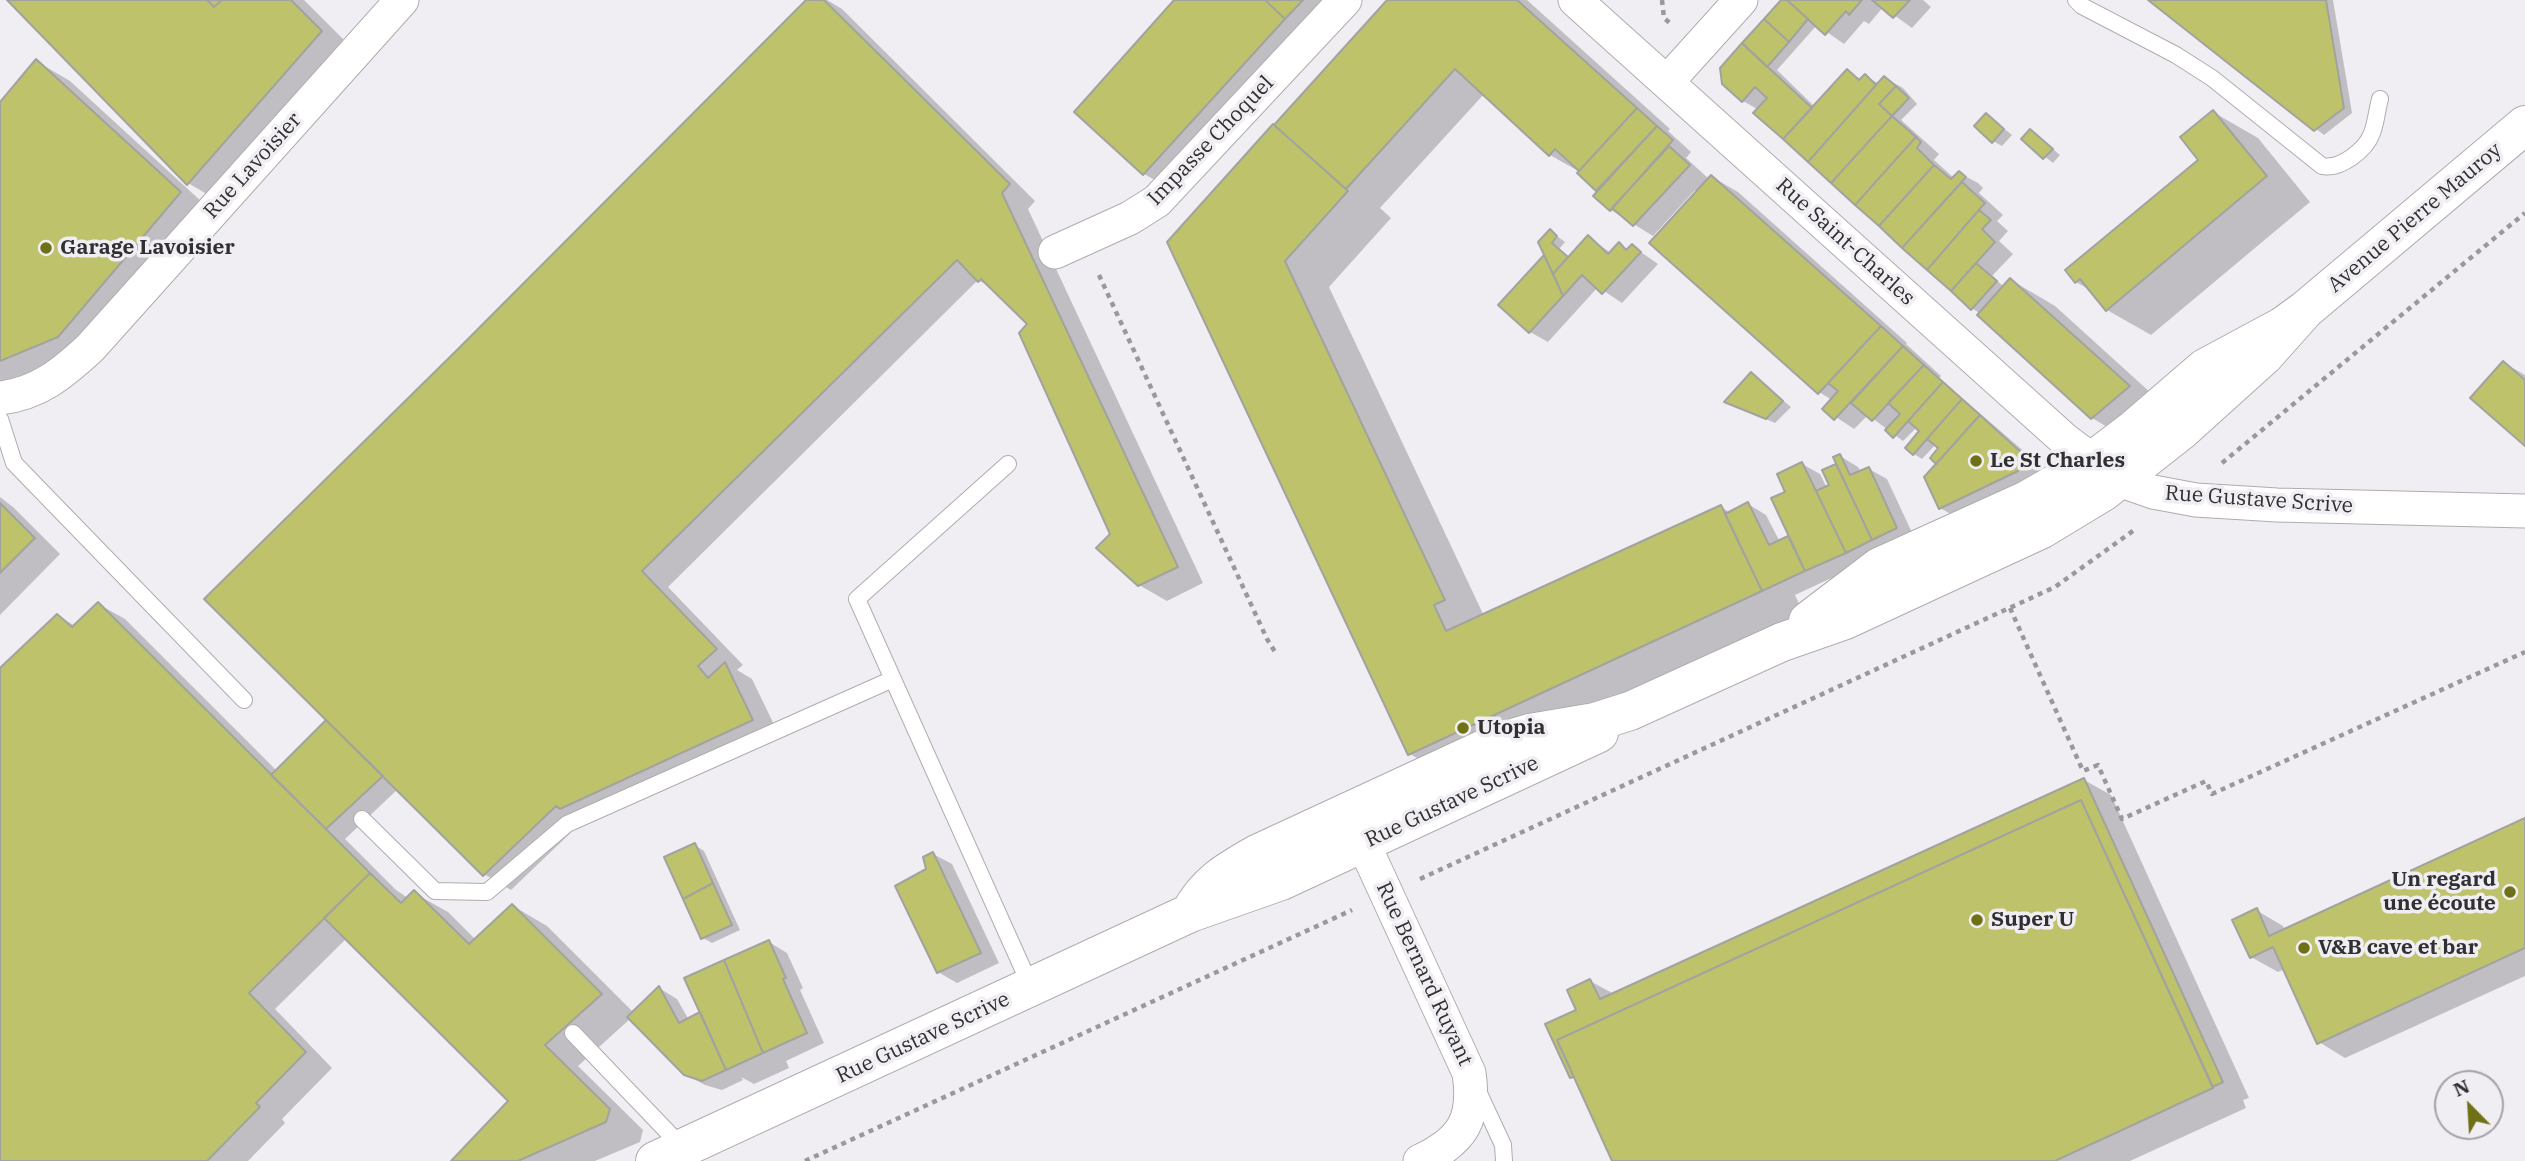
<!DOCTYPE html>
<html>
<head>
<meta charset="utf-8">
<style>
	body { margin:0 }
	#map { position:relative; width:2525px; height:1161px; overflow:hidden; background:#f1eef3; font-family:"IBM Plex Serif",serif }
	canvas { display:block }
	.north { position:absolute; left:2434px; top:1070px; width:70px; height:70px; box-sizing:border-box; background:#f1eef3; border:2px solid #a4a2a5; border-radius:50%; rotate:336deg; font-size:19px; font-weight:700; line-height:28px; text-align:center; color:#302f31 }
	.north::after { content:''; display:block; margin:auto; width:24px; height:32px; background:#6f7117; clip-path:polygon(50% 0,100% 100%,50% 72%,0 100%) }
</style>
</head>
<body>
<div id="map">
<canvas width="2525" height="1161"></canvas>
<div class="north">N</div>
</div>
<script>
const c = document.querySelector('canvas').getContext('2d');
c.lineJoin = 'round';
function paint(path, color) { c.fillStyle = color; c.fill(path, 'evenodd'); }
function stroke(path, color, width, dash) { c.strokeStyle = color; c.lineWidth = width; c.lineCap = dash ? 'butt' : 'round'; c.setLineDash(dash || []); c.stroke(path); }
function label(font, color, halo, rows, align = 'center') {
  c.font = font + ' "IBM Plex Serif",serif'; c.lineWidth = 7; c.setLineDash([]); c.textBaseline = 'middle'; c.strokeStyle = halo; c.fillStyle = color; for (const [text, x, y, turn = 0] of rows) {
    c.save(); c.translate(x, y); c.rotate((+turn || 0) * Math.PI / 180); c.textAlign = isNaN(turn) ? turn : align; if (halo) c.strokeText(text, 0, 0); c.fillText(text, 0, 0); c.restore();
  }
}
paint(new Path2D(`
	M10 0H304L355 51 222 203 188 183Z
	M809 0H827L842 9 1035 201 1028 209 1203 583 1167 601 1139 585 1112 534 1029 324 993 288 978 280 668 587 743 665 737 670 752 679 779 735 588 823 583 821 511 890 484 874 398 789 345 839 396 890 408 898 414 893 448 912 476 940 513 906 547 926 634 1013 659 988 677 999 689 1020 700 1014 769 942 787 953 803 988 800 990 824 1043 786 1061 789 1068 754 1084 741 1077 743 1080 722 1090 705 1085 685 1074 631 1018 578 1066 643 1130 640 1142 595 1161H453L511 1101 347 938 275 1009 332 1068 282 1119 285 1123 248 1161H0V671L58 616 75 626 98 604 125 619 277 771 326 722 459 350Z
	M1177 0H1331L1171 189 1144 174Z
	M1390 0H1527L1670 129 1668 131 1691 152 1686 158 1709 179 1712 177 1738 192 1907 343 1906 344 1941 376 1939 378 2042 467 2036 481 1958 518 1940 508 1938 464 1941 448 1936 444 1922 459 1914 454 1922 431 1917 427 1903 441 1868 415 1854 429 1824 409 1832 400 1819 392 1695 190 1653 236 1611 210 1599 191 1580 172 1550 155 1484 94 1380 208 1391 218 1329 287 1484 616 1721 507 1731 513 1748 504 1766 515 1780 542 1791 537 1787 493 1802 464 1820 474 1827 488 1831 485 1824 471 1838 465 1840 456 1858 467 1861 472 1869 469 1887 479 1915 539 1795 595 1805 617 1454 779 1410 754 1169 242 1281 131Z
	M1783 0H1923L1931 7 1912 28 1883 7 1869 24 1864 21 1844 44 1817 25 1777 70 1815 107 1847 71 1862 80 1866 76 1879 84 1885 78 1903 88 1917 104 1901 120 1939 154 1934 160 1954 178 1959 173 1978 183 1983 188 1979 193 2003 215 1997 221 2008 231 1999 241 2013 254 1992 276 2004 287 2011 280 2055 306 2173 413 2136 444 2092 418 1981 314 1973 309 1756 113 1759 110 1743 101Z
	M2151 0H2333L2352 113 2324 135Z
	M36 61 70 81 214 213 92 356 0 384V105Z
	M2213 112 2258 138 2310 202 2151 335 2107 310 2092 291 2076 282 2068 270 2200 160Z
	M1987 115 2012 135 2002 146 1993 141Z
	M2031 131 2060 155 2053 163 2023 139Z
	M1550 231 1565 242 1559 249 1570 258 1588 237 1611 253 1619 244 1628 250 1632 246 1658 264 1622 303 1598 287 1548 342 1530 332 1501 305 1546 256Z
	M2504 363 2525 375V443Z
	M1751 374 1791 407 1775 423 1735 406Z
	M0 497 13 507 60 554 0 615Z
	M2084 780 2111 795 2249 1098 2243 1100 2246 1108 2130 1161H1614L1577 1080 1571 1077 1590 981 1614 994Z
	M2525 819V976L2345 1058 2319 1042 2285 969 2278 972 2251 957 2256 910 2283 926 2285 930Z
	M695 845 704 851 740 930 712 943 703 938Z
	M933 854 952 864 999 963 957 983 938 972 928 870Z`), '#0003');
const building = new Path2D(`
	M7 0H207L214 7 222 0H291L322 31 187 185Z
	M207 0H222L214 7Z
	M806 0H824L1010 184 1002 193 1178 567 1138 586 1096 548 1110 534 1019 333 1027 324 981 279 978 282 957 260 642 571 717 649 698 666 708 678 725 662 753 720 560 809 556 806 483 876 204 599 458 349Z
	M1174 0H1265L1285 19 1143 175 1074 112Z
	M1265 0H1303L1285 19Z
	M1387 0H1517L1637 108 1579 171 1555 149 1549 156 1455 69 1346 189 1274 125Z
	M1781 0H1787L1808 19 1789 42 1764 19Z
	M1787 0H1862L1849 15 1846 11 1825 35Z
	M1872 0H1910L1893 18Z
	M2148 0H2326L2344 108 2314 131Z
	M1764 19 1789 42 1767 67 1742 43Z
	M1742 43 1812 108 1783 139 1753 113 1767 98 1755 87 1742 102 1722 84 1720 68Z
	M36 59 181 192 58 337 0 361V102Z
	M1847 69 1859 80 1865 74 1876 85 1808 162 1783 139Z
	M1884 76 1896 86 1879 104 1892 116 1831 183 1808 162Z
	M1896 86 1909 98 1892 116 1879 104Z
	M1637 108 1657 126 1596 191 1577 173Z
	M2213 110 2267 176 2106 311 2080 279 2075 283 2065 270 2198 160 2180 137Z
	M1986 113 2004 129 1992 143 1974 126Z
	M1892 116 1916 137 1855 205 1831 183Z
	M1273 124 1348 191 1285 261 1445 600 1434 605 1446 631 1721 505 1762 591 1408 755 1167 242Z
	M1657 126 1673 140 1610 211 1593 196Z
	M2030 129 2053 149 2043 159 2021 139Z
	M1916 137 1921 142 1917 148 1934 165 1879 226 1855 205Z
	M1669 146 1690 165 1633 226 1612 208Z
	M1934 165 1951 179 1959 171 1966 177 1902 248 1879 226Z
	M1711 175 1881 326 1818 394 1649 243Z
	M1962 182 1985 203 1927 270 1902 248Z
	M1979 210 1991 220 1982 229 1995 242 1951 291 1927 270Z
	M1550 229 1557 236 1552 243 1568 257 1553 274 1538 242Z
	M1588 235 1608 254 1619 242 1626 250 1632 244 1641 252 1602 294 1582 275 1563 296 1553 274Z
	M1544 255 1563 296 1529 333 1498 305Z
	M1976 263 1997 281 1971 310 1951 291Z
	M2010 278 2130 386 2091 419 1977 315Z
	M1881 326 1903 346 1834 420 1822 409 1838 391 1828 383Z
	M1903 346 1924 365 1872 421 1851 403Z
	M2503 361 2525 380V446L2470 398Z
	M1924 365 1943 382 1893 438 1885 430 1900 414 1888 403Z
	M1751 372 1783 401 1766 419 1724 402Z
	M1943 382 1962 399 1913 455 1905 448 1919 431 1908 421Z
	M1962 399 1980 415 1936 464 1930 458 1938 448 1927 439Z
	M1980 415 2024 455 2018 471 1939 509 1924 477Z
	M1840 454 1850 475 1869 467 1897 528 1872 540 1833 457Z
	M1802 462 1846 553 1805 571 1771 498 1785 492 1777 474Z
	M1836 464 1872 540 1846 553 1816 491 1829 485 1822 470Z
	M1748 502 1769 545 1788 536 1805 571 1762 591 1725 514Z
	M0 503 35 538 0 573Z
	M98 602 370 873 249 993 306 1052 256 1103 260 1107 207 1161H0V668L57 614 72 627Z
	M326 720 383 776 326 829 271 775Z
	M2084 778 2223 1082 2213 1087 2081 800 1557 1040 1574 1077 1570 1078 1545 1024 1576 1010 1567 990 1590 979 1600 999Z
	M2081 800 2213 1088 2055 1161H1612L1557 1040Z
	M2525 818V948L2317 1044 2273 947 2250 958 2232 920 2257 908 2269 936Z
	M695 843 713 883 683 899 664 857Z
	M933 852 981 953 937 973 895 886 926 869 923 857Z
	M370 873 401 903 414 890 469 944 512 904 602 994 545 1045 610 1109 606 1122 518 1161H451L508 1101 324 918Z
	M713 883 732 925 701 939 683 899Z
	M769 940 786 978 783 979 807 1033 763 1053 724 960Z
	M724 960 763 1053 726 1070 684 978Z
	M659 986 679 1023 700 1012 726 1070 702 1081 684 1075 627 1017Z`);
paint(building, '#bec36b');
stroke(building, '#a2a39f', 2);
const lane = new Path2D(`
	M2076 0 2082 6 2176 55 2212 78 2322 166C2340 170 2366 150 2372 133 2376 123 2377 110 2380 99
	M0 419 14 463 244 700
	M1008 464 857 599 1031 987
	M362 819 435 891 487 892 567 824 893 679
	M573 1033 683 1148
	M1477 1089 1503 1145 1504 1161`);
const street = new Path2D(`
	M1575 0 2065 440 2119 480 2153 492 2196 500 2277 505 2525 511
	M1667 82 1741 0
	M1055 252 1130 218 1157 201 1345 0
	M0 398C38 394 63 373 90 348L402 0
	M1353 821 1469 1073C1476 1119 1463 1141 1420 1161`);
const secondary = new Path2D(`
	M1808 621 1879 567 2027 500 2083 468 2133 430 2205 368 2283 326 2305 310 2525 125
	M1190 913C1206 883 1227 871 1257 854L1497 743 1530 733 1595 722 1630 711 1782 642 1845 620 2042 529 2103 492 2182 430 2264 356 2305 310
	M655 1161 1190 913 1281 881 1599 733`);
stroke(lane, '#afacb0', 18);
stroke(street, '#afacb0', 35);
stroke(secondary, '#afacb0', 40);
stroke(new Path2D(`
	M1662 0 1664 18 1671 24
	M1099 275 1267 639 1277 655
	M2222 463 2525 213
	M2010 608 2083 771 2098 765 2122 819 2206 781 2212 794 2525 652
	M1420 879 2055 587 2137 528
	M805 1161 1352 910`), '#9a989b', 4.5, [5, 5]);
stroke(lane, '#fff', 16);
stroke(street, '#fff', 33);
stroke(secondary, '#fff', 38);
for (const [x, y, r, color] of [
	[46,248,7,"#6f7117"],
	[1976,461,7,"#6f7117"],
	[1463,728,7,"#6f7117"],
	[2510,892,7,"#6f7117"],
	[1977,920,7,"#6f7117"],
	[2304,948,7,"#6f7117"]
]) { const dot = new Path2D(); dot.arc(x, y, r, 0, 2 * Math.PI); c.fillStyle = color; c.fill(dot); stroke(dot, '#f1eef3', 2.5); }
label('21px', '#302f31', '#f1eef3', [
	["Impasse Choquel",1211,141,-46],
	["Rue Lavoisier",253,166,-48],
	["Avenue Pierre Mauroy",2415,218,-40],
	["Rue Saint-Charles",1845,242,42],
	["Rue Gustave Scrive",2259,500,4],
	["Rue Gustave Scrive",1452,802,-25],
	["Rue Bernard Ruyant",1424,974,65],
	["Rue Gustave Scrive",923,1038,-25]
]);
label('bold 21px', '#302f31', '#f1eef3', [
	["Garage Lavoisier",60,248],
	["Le St Charles",1990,461],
	["Utopia",1477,728],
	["Un regard",2496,880,"right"],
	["une écoute",2496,904,"right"],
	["Super U",1991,920],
	["V&B cave et bar",2318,948]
], 'left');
</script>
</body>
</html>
